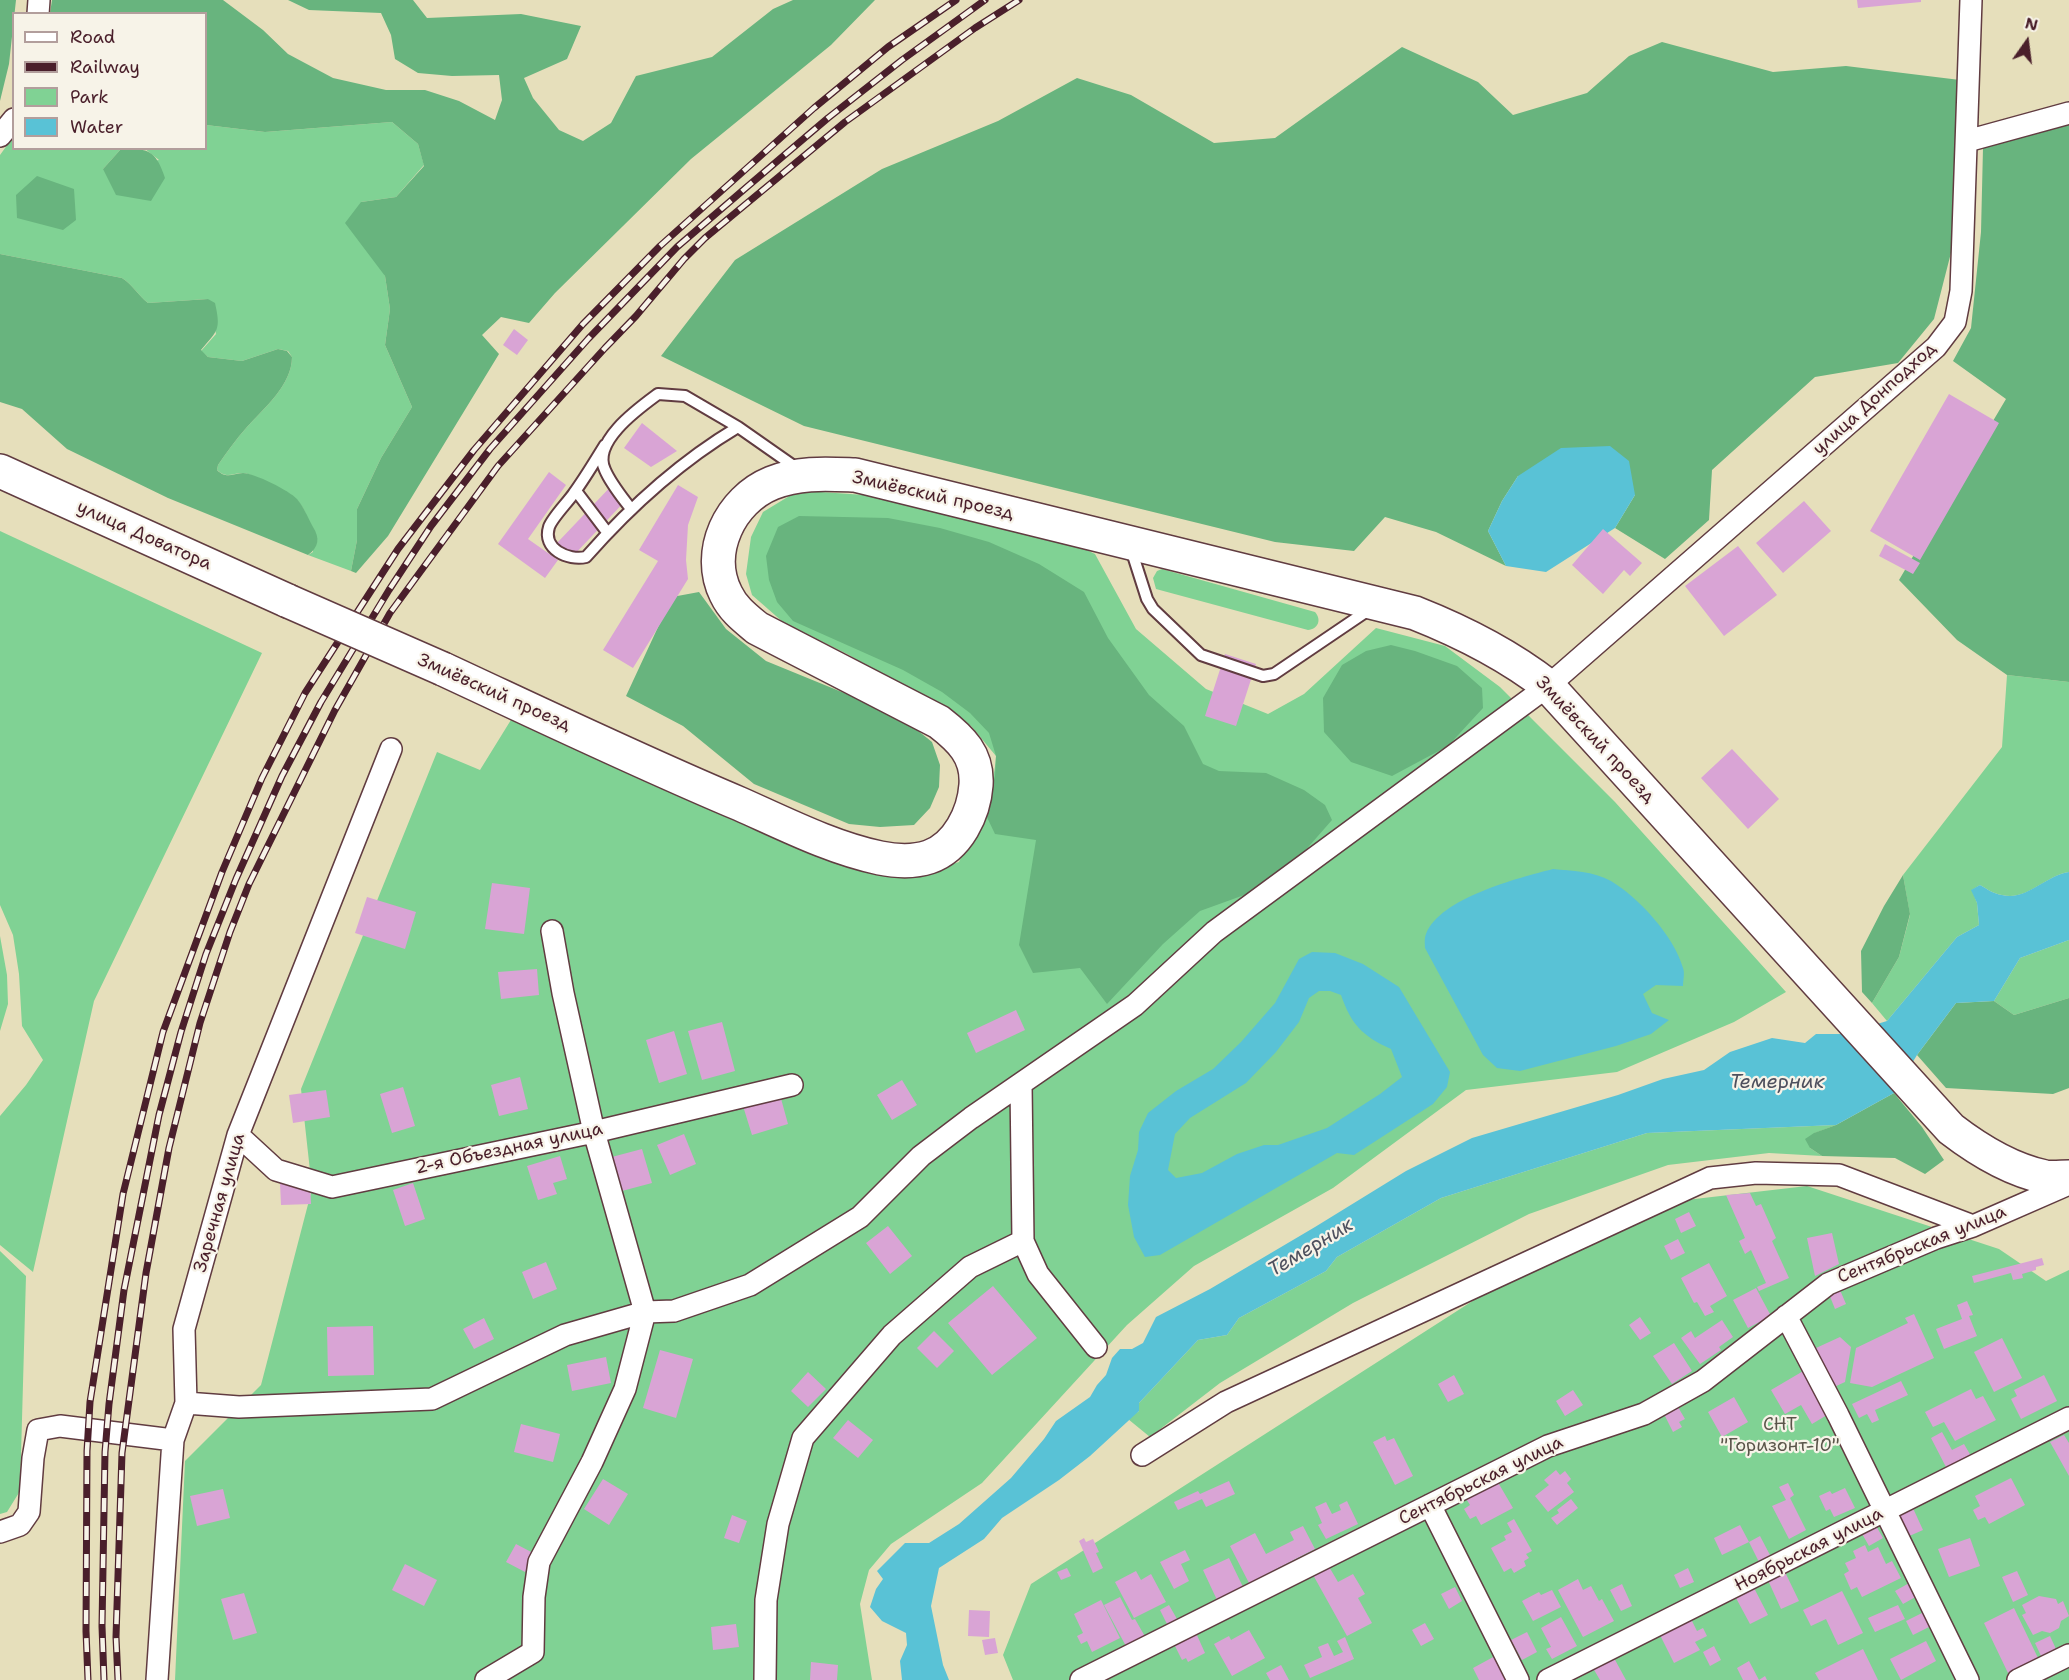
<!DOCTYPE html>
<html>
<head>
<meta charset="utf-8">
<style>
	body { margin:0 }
	#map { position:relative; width:2069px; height:1680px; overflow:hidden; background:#e6dfbb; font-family:"Shantell Sans",sans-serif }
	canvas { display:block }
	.legend { position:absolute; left:12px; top:12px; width:195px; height:138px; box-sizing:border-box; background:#f7f3e8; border:2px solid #b29e9c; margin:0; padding:8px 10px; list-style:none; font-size:18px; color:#4a1f2b }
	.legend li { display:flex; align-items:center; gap:12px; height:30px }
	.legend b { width:30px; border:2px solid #b29e9c }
	.north { position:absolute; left:1997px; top:12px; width:60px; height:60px; -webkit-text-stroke:4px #f7f3e8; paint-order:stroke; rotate:14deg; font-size:16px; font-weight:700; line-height:24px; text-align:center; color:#4a1f2b }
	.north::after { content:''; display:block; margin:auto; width:21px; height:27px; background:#4a1f2b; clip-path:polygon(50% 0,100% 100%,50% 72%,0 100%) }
</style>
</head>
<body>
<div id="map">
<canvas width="2069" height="1680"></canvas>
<ul class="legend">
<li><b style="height:8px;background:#fff"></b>Road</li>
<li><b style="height:8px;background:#4a1f2b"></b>Railway</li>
<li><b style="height:16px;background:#80d294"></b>Park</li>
<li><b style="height:16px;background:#59c2d6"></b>Water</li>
</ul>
<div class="north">N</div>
</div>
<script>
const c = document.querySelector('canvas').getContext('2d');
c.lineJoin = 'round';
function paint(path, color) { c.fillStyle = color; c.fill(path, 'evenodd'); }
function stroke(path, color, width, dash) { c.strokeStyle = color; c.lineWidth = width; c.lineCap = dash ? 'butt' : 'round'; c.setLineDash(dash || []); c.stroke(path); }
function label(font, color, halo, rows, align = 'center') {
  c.font = font + ' "Shantell Sans",sans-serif'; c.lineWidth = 4.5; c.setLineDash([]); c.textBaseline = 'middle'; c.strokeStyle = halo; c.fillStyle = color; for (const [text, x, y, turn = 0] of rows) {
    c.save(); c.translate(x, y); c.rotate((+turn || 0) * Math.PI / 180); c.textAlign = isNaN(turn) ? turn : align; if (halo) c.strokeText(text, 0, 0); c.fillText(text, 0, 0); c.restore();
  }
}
paint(new Path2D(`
	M392 122 418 144 424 165 396 197 361 202 385 276 390 309 385 345 412 407 381 458 357 509V540L351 571 308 555 313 552C308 510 306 498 265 482 258 479 249 473 243 473 232 473 227 479 217 470L218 465C227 452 236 439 247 427 264 408 292 385 292 357L288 351 278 349 242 361 208 357 201 351 216 334 208 299 148 303C138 295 133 285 122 278L0 254V155L13 137 14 148 121 149 103 169 159 160 145 149 206 148V125L265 132Z
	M796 492H821L879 496 1064 539 1095 554 1136 629 1206 689 1268 714 1304 694 1376 628 1445 646 1500 687 1615 802 1786 992 1734 1022 1617 1072 1466 1090 1333 1188 1194 1266 1127 1325 982 1483 891 1544 869 1570 860 1604 872 1680H175L185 1461 261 1385 312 1189 301 1089 437 752 480 770 514 715 847 865 905 878 959 862C975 828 994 794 996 756L971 726 847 654 784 623 752 595 746 574 751 537 763 512Z
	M0 531 262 653 94 1001 33 1272 0 1245V1116L26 1085 43 1060 22 1026 19 974 13 935 0 905Z
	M1162 569 1315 612C1322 620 1318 629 1308 630L1156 589 1153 578 1157 571Z
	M2007 675 2069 682V872C2044 876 2028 901 2002 895 1994 894 1987 889 1980 885L1972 890 1977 903 1979 925 1957 937 1887 1021 1872 1003 1899 957 1910 915 1903 875 2002 747Z
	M0 936 7 975 8 1004 0 1031Z
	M2069 940V998L2014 1015 1994 1001 2020 958Z
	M1836 1125 1815 1133 1810 1148 1822 1156 1769 1153 1668 1165 1529 1214 1353 1303 1220 1383 1150 1437 1128 1419 1139 1411V1403L1198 1340 1227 1335 1239 1318 1326 1271 1337 1257 1441 1198 1647 1133Z
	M1807 1186 1999 1249 2046 1281 2069 1270V1680H1013L1003 1655 1031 1584 1496 1286 1686 1200Z
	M0 1251 26 1276 20 1491 7 1512 0 1514Z`), '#80d294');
paint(new Path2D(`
	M0 0H16L9 64 0 101Z
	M52 0H223L263 30 288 54 333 78 386 90H425L459 101 495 120 502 100 499 75 452 76 418 73 395 59 391 35 381 13 309 10 288 0H413L427 18 521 14 581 26 567 59 524 78 533 98 559 130 583 141 611 123 636 76 712 57 773 9 793 0H875L831 45 691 159 555 293 529 323 501 317 482 335 499 354 388 536 356 573 351 571 357 540V509L381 458 412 407 385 345 390 309 385 276 345 223 361 202 396 197 424 166 418 144 392 122 265 132 206 125V14L50 13Z
	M1662 42 1773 72 1846 66 1960 80 1953 245 1934 319 1898 363 1815 377 1712 470 1709 520 1665 559 1615 528 1635 495 1518 476 1502 501 1488 531 1506 566 1436 532 1385 517 1354 551 1275 542 804 426 661 356 735 260 882 169 998 121 1077 78 1131 95 1214 143 1275 138 1402 47 1478 82 1513 115 1587 93 1629 56Z
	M2069 120V682L2007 675 1957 640 1899 580 2006 399 1953 361 1971 328 1981 232 1983 148Z
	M121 149C149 148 156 151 165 178L151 201 116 195 103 169Z
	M37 176 74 189 76 220 63 230 17 218 16 195Z
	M0 254 122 278C133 285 138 295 148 303L208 299 215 303C221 330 218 330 201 350L208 357 242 361 278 349 287 351 292 357C292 385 264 408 247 427 236 439 227 452 218 465L217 470C226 479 232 474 243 473 254 473 290 491 297 499 304 507 308 518 313 527 320 538 319 547 308 555L168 498 67 449 22 409 0 402Z
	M799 516 888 518 940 528 989 542 1039 564 1084 592 1108 638 1149 695 1184 726 1203 764 1219 771 1266 773 1304 790 1325 805 1332 820 1303 853 1247 894 1200 911 1163 944 1107 1004 1080 968 1033 973 1019 945 1036 840 995 834 984 811 995 776 996 756 989 733 970 713 942 692 903 670 793 621 777 602 769 580 766 556 778 527Z
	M699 592 726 629 766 661 854 697 906 721 932 742 940 765 939 787 930 808 914 825 880 827 849 824 754 784 683 726 626 696 672 597Z
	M1391 645 1415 651 1457 666 1482 688 1483 708 1448 746 1392 776 1351 762 1324 732 1323 698 1342 665 1366 651Z
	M1903 875 1910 914 1899 957 1872 1003 1862 992 1861 951 1884 906Z
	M2069 998V1088L2053 1094 1946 1088 1917 1055 1956 1003 1994 1001 2014 1015Z
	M1894 1093 1922 1127 1944 1160 1925 1174 1895 1158 1822 1156 1810 1148 1805 1139 1814 1133 1836 1125Z`), '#68b47e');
paint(new Path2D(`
	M1610 446 1629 461 1635 495 1615 528 1546 572 1506 566 1488 531 1502 501 1518 476 1561 448Z
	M1553 869C1572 871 1593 871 1611 881 1639 898 1674 936 1683 968 1685 973 1683 981 1683 986L1656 985 1643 994 1652 1013 1669 1020 1651 1034 1616 1046 1520 1071 1497 1068 1483 1055 1425 948C1425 944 1424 939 1426 934 1440 898 1518 878 1553 869Z
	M2069 872V940L2020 958 1994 1001 1956 1003 1917 1055 1894 1093 1836 1125 1647 1133 1441 1198 1337 1257 1326 1271 1239 1318 1227 1335 1198 1340 1139 1403V1411L1090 1456 1059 1480 1002 1518 984 1539 939 1568 931 1606 943 1665 949 1680H902L900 1661 907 1645 906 1633 882 1621 870 1607 876 1589 883 1579 877 1571 905 1543H929L959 1524 1011 1478 1044 1439 1056 1421 1090 1397 1097 1385 1106 1375 1112 1358 1120 1349H1132L1143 1343 1156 1317 1210 1289 1315 1227 1406 1171 1472 1138 1618 1095 1663 1079 1704 1070 1730 1052 1772 1038 1805 1043 1816 1034H1844L1887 1021 1957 937 1979 925 1977 903 1971 890 1980 885C1987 889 1994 894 2002 895 2027 901 2044 876 2069 872Z
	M1312 952 1335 953 1363 964 1399 987 1450 1072 1447 1087 1433 1104 1354 1155 1337 1153 1160 1255 1145 1257 1134 1237 1128 1205 1130 1176 1138 1150 1139 1132 1148 1113 1176 1091 1213 1069 1241 1042 1275 1003 1299 959ZM1319 991H1330L1341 995C1351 1024 1362 1036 1391 1049L1402 1077 1380 1094 1327 1128 1278 1145H1264L1237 1154 1202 1173 1176 1178 1168 1170 1175 1134 1190 1118 1246 1083 1276 1052 1299 1022 1309 998Z`), '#59c2d6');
paint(new Path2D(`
	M1857 0H1921V2L1858 8Z
	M514 329 528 340 517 355 503 345Z
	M1949 394 1999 423 1920 560 1870 531Z
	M642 423 677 451 651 467 624 448Z
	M549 472 566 485 528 539 558 560 545 578 498 544Z
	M615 482 630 496 572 557 557 543Z
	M678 485 698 497 688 525 686 560 688 579 633 668 603 650 658 561 639 550Z
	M1804 501 1831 531 1783 573 1756 543Z
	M1603 529 1642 563 1630 576 1624 570 1603 594 1572 565Z
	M1885 544 1920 563 1913 574 1879 556Z
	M1738 546 1777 595 1724 636 1685 586Z
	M1225 654 1256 664 1236 726 1205 716Z
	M1732 749 1779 799 1748 829 1701 778Z
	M492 883 530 888 524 934 485 929Z
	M367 897 416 912 405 949 355 933Z
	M537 969 539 995 501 999 498 972Z
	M1016 1010 1025 1030 976 1053 967 1033Z
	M722 1022 735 1071 702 1080 688 1031Z
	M674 1031 687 1074 659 1083 646 1040Z
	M520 1077 528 1109 499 1116 491 1085Z
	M902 1080 917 1105 892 1120 877 1095Z
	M403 1087 415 1126 392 1133 380 1094Z
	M326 1090 330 1117 293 1123 289 1095Z
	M780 1095 788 1124 752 1135 743 1106Z
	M684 1134 696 1164 670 1175 657 1145Z
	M642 1149 652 1183 618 1192 608 1158Z
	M560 1156 567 1179 553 1183 557 1194 538 1200 527 1166Z
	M310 1181 311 1204 281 1205 280 1183Z
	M413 1183 425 1219 405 1226 393 1190Z
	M1750 1193 1756 1206 1761 1204 1776 1238 1772 1241 1789 1278 1759 1291 1757 1287 1766 1283 1751 1250 1745 1254 1739 1241 1745 1238 1726 1195Z
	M1689 1212 1696 1226 1681 1233 1675 1219Z
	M888 1226 912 1256 890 1274 866 1243Z
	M1832 1233 1839 1264 1815 1276 1807 1238Z
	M1678 1239 1685 1253 1671 1260 1664 1246Z
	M2042 1258 2044 1265 2036 1267V1270L2022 1274 2023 1278 2013 1280 2011 1273 1974 1283 1972 1276Z
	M546 1262 557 1289 533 1299 522 1272Z
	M1709 1263 1727 1296 1710 1306 1714 1312 1705 1316 1697 1302 1694 1303 1681 1278Z
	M993 1286 1037 1338 992 1375 948 1323Z
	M1756 1288 1771 1316 1748 1328 1733 1300Z
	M1840 1290 1846 1304 1835 1309 1829 1294Z
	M1967 1301 1973 1315 1969 1316 1977 1336 1944 1349 1936 1329 1962 1319 1957 1305Z
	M1914 1314 1934 1358 1872 1387 1850 1383 1856 1348 1908 1323 1905 1318Z
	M1640 1317 1651 1333 1640 1340 1629 1325Z
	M484 1318 494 1339 474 1349 463 1329Z
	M1722 1320 1733 1337 1719 1347 1721 1350 1700 1364 1681 1338 1691 1331 1695 1338Z
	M373 1326 374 1375 328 1376 327 1327Z
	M934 1331 954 1351 937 1368 917 1348Z
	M1840 1337 1851 1347 1845 1382 1834 1387 1816 1348Z
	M2002 1338 2022 1378 1994 1392 1974 1352Z
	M1674 1343 1692 1371 1672 1384 1653 1356Z
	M660 1350 693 1359 676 1418 643 1408Z
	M606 1357 611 1383 572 1391 567 1365Z
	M1805 1370 1823 1400 1819 1403 1827 1415 1812 1424 1801 1405 1785 1414 1771 1390Z
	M808 1372 826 1389 808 1407 791 1391Z
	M1454 1375 1464 1394 1448 1402 1438 1384Z
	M2044 1375 2057 1401 2021 1419 2011 1399 2017 1396 2014 1390Z
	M1901 1381 1908 1395 1875 1410 1879 1420 1872 1423 1867 1414 1859 1418 1852 1404Z
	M1971 1389 1976 1399 1983 1396 1996 1420 1955 1441 1944 1422 1933 1427 1925 1412Z
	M1573 1390 1583 1405 1565 1416 1556 1401Z
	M1734 1397 1748 1422 1722 1437 1708 1412Z
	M1678 1407 1685 1419 1679 1422 1682 1427 1673 1432 1664 1414Z
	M848 1420 873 1440 858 1458 833 1438Z
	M521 1424 560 1434 553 1462 514 1452Z
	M1942 1432 1952 1450 1964 1444 1971 1456 1947 1469 1931 1438Z
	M2064 1435 2069 1443V1476L2050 1442Z
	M1385 1436 1387 1441 1394 1438 1413 1476 1395 1485 1373 1442Z
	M1556 1470 1560 1475 1565 1471 1571 1479 1567 1483 1574 1492 1548 1512 1535 1496 1549 1485 1544 1480Z
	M2011 1478 2025 1505 1989 1524 1985 1517 1978 1520 1973 1510 1980 1506 1975 1496Z
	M603 1479 628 1494 609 1525 584 1509Z
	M1496 1479 1513 1508 1481 1525 1476 1516 1470 1519 1464 1509 1470 1505 1465 1497Z
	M1229 1481 1235 1494 1206 1507 1202 1499 1178 1510 1174 1502 1198 1491 1200 1494Z
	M1788 1483 1794 1495 1790 1498 1806 1530 1789 1539 1772 1506 1786 1500 1779 1487Z
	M1845 1488 1855 1508 1834 1517 1830 1509 1826 1511 1819 1496 1830 1491 1832 1494Z
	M223 1489 230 1518 197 1526 190 1496Z
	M1571 1499 1578 1508 1557 1525 1551 1518 1559 1513 1557 1510Z
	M1347 1501 1358 1524 1326 1539 1318 1525 1322 1523 1315 1507 1326 1502 1332 1514 1341 1510 1339 1505Z
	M1912 1506 1923 1530 1907 1537 1896 1513Z
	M732 1515 747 1521 739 1543 724 1538Z
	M1514 1519 1532 1551 1526 1554 1529 1558 1524 1561 1526 1566 1514 1573 1511 1568 1504 1572 1491 1548 1506 1540 1504 1536 1512 1532 1507 1523Z
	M1875 1524 1883 1538 1869 1546 1861 1532Z
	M1740 1525 1749 1542 1722 1555 1714 1538Z
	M1303 1526 1315 1549 1249 1583 1230 1546 1255 1533 1266 1554 1294 1540 1290 1532Z
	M1760 1536 1771 1557 1759 1562 1749 1542Z
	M1084 1538 1086 1542 1093 1539 1099 1552 1096 1553 1103 1568 1093 1573 1079 1541Z
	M1970 1538 1980 1566 1949 1577 1938 1549Z
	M516 1544 535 1554 525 1572 506 1562Z
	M1865 1545 1868 1552 1878 1547 1886 1564 1892 1561 1901 1578 1862 1597 1857 1587 1851 1590 1844 1574 1849 1571 1845 1563 1856 1558 1853 1551Z
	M1185 1550 1190 1560 1181 1564 1189 1581 1174 1589 1160 1562Z
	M1229 1558 1243 1587 1217 1600 1203 1570Z
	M405 1564 437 1580 424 1606 392 1590Z
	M1328 1565 1338 1582 1353 1574 1365 1594 1358 1598 1372 1623 1347 1636 1312 1573Z
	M1067 1568 1071 1576 1061 1580 1057 1572Z
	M1688 1568 1694 1582 1680 1588 1674 1575Z
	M1784 1570 1799 1601 1781 1609 1767 1578Z
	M1136 1571 1141 1580 1151 1574 1166 1602 1134 1618 1115 1582Z
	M2017 1571 2028 1595 2013 1602 2002 1577Z
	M1578 1579 1583 1590 1591 1586 1599 1601 1602 1599 1614 1621 1583 1637 1558 1590Z
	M1911 1582 1919 1595 1903 1604 1895 1591Z
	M1622 1584 1632 1606 1621 1611 1610 1590Z
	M1455 1587 1462 1601 1449 1609 1441 1594Z
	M1754 1588 1768 1615 1750 1624 1736 1598Z
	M1552 1590 1561 1607 1533 1621 1522 1601 1539 1592 1541 1595Z
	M1842 1591 1863 1633 1838 1645 1826 1619 1811 1626 1803 1610Z
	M244 1593 257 1633 233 1640 221 1599Z
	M2039 1596 2056 1599 2058 1604 2063 1601 2069 1616 2061 1621 2059 1628 2050 1633 2042 1631 2033 1635 2022 1615 2026 1613 2022 1605Z
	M1120 1597 1132 1620 1135 1619 1147 1640 1128 1650 1104 1605Z
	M1101 1600 1120 1638 1092 1652 1087 1641 1081 1644 1077 1636 1083 1633 1074 1614Z
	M1169 1605 1177 1619 1167 1624 1160 1610Z
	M1898 1605 1905 1619 1875 1632 1868 1618Z
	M2014 1608 2038 1658 2008 1673 1984 1623Z
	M969 1610 990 1611 989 1637 968 1636Z
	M1926 1611 1933 1625 1913 1635 1906 1621Z
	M1561 1617 1577 1646 1552 1659 1546 1649 1551 1647 1541 1628Z
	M1691 1619 1697 1631 1703 1628 1707 1636 1695 1642 1700 1650 1674 1663 1660 1635Z
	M1425 1623 1434 1639 1421 1646 1412 1630Z
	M736 1624 739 1647 713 1650 711 1627Z
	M1249 1630 1265 1658 1232 1676 1214 1644 1229 1636 1231 1640Z
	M1527 1632 1537 1652 1522 1660 1511 1640Z
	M1196 1633 1205 1653 1188 1662 1186 1658 1182 1660 1174 1644Z
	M2050 1636 2056 1649 2041 1656 2035 1643Z
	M1345 1637 1354 1659 1310 1678 1304 1665 1322 1657 1318 1647 1328 1643 1334 1656 1343 1652 1337 1641Z
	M995 1638 998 1653 985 1655 982 1640Z
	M1926 1641 1936 1661 1901 1680 1890 1659Z
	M1714 1646 1721 1660 1710 1666 1703 1652Z
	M1863 1649 1878 1680H1819L1815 1673Z
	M1497 1655 1511 1680H1479L1473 1668Z
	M1614 1658 1626 1680H1600L1593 1668Z
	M1749 1661 1759 1680 1765 1676 1767 1680H1743L1737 1668Z
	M811 1662 838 1665 837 1680H810Z
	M1281 1665 1289 1680H1270L1266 1673Z`), '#d9a4d5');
const service = new Path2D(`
	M605 445C595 461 585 478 574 493 568 502 552 518 549 527 542 549 568 561 586 557 630 507 681 461 738 427
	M576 491 607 532
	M631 509C622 497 611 484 605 470 591 442 639 408 658 394L685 396 738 427 798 469
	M1131 549 1147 599 1153 609 1201 655 1263 676 1274 674 1370 609`);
const minor = new Path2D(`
	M38 14 39 0
	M0 136 14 119
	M1967 141 2069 113
	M1021 1084 1023 1241 1038 1274 1096 1347
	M238 1135 276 1170 332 1187 594 1132 792 1085
	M1786 1316 1838 1415 1968 1680
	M186 1403 239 1407 432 1399 565 1335 645 1312 674 1311 750 1285 860 1217 921 1156 971 1118 1135 1005 1214 932 1548 686 1936 347 1955 322 1961 291 1971 0
	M1142 1455 1226 1402 1710 1178 1756 1173 1839 1175 1973 1226
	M1430 1505 1518 1680
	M0 1532 20 1525 29 1512 33 1458 38 1430 60 1426 173 1440
	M157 1680 173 1440 186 1403 184 1329 238 1135 391 749
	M486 1680 533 1652 534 1597 539 1562 592 1462 625 1389 645 1312 594 1132 563 993 552 931
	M765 1680 766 1600 778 1524 803 1438 892 1335 970 1267 1023 1241
	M1081 1680 1548 1446 1644 1414 1703 1381 1828 1284 1936 1238 1973 1226 2069 1184
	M1548 1680 2069 1418
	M2018 1680 2069 1655`);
const primary = new Path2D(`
	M0 471 288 601
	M443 669C542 715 640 762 740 804 785 824 832 848 880 858 895 861 914 862 929 857 958 847 974 813 976 785 978 755 961 739 939 722L757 628C745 618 733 609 726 594 705 552 730 500 772 483 799 472 827 474 855 475L1415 613C1463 632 1507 654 1548 686L1951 1129C1977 1149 2012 1170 2045 1177 2052 1178 2061 1177 2069 1177`);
stroke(service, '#613c41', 14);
stroke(minor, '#613c41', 24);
stroke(primary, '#613c41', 36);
stroke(service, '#fff', 10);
stroke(minor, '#fff', 21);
stroke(primary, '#fff', 33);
const rail = new Path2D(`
	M88 1680 86 1631 87 1451 90 1402 123 1194 163 1032 222 872 262 778 305 693 398 549 474 450 583 324 660 246 814 108 888 47 956 0
	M104 1680 102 1626 105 1452 109 1404 124 1290 159 1115 181 1032 206 954 236 879 282 776 321 702 389 590 431 526 490 449 588 339 677 247 748 186 828 118 902 60 985 0
	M118 1680 116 1637 122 1453 146 1273 169 1148 200 1023 230 932 249 884 335 710 390 613 498 466 605 348 636 316 684 259 705 238 845 122 975 28 1019 0`);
stroke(rail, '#4a1f2b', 7);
stroke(rail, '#f7f3e8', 4.5, [14]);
const primaryBridge = new Path2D(`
	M288 601 443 669`);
stroke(primaryBridge, '#613c41', 36, []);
stroke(primaryBridge, '#fff', 33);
label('18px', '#4a1f2b', '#f7f3e8', [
	["улица Донподход",1875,399,-42],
	["Змиёвский проезд",933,496,13],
	["улица Доватора",144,536,24],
	["Змиёвский проезд",494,693,24],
	["Змиёвский проезд",1595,740,47],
	["2-я Объездная улица",509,1149,-12],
	["Заречная улица",220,1203,-74],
	["Сентябрьская улица",1922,1245,-22],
	["Сентябрьская улица",1481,1481,-26],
	["Ноябрьская улица",1809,1550,-27]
]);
label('18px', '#5a554a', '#f7f3e8', [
	["СНТ",1780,1425],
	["\"Горизонт-10\"",1780,1446]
]);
label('italic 20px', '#4e505e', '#f7f3e8', [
	["Темерник",1777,1083],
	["Темерник",1311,1248,-31]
]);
</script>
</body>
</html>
